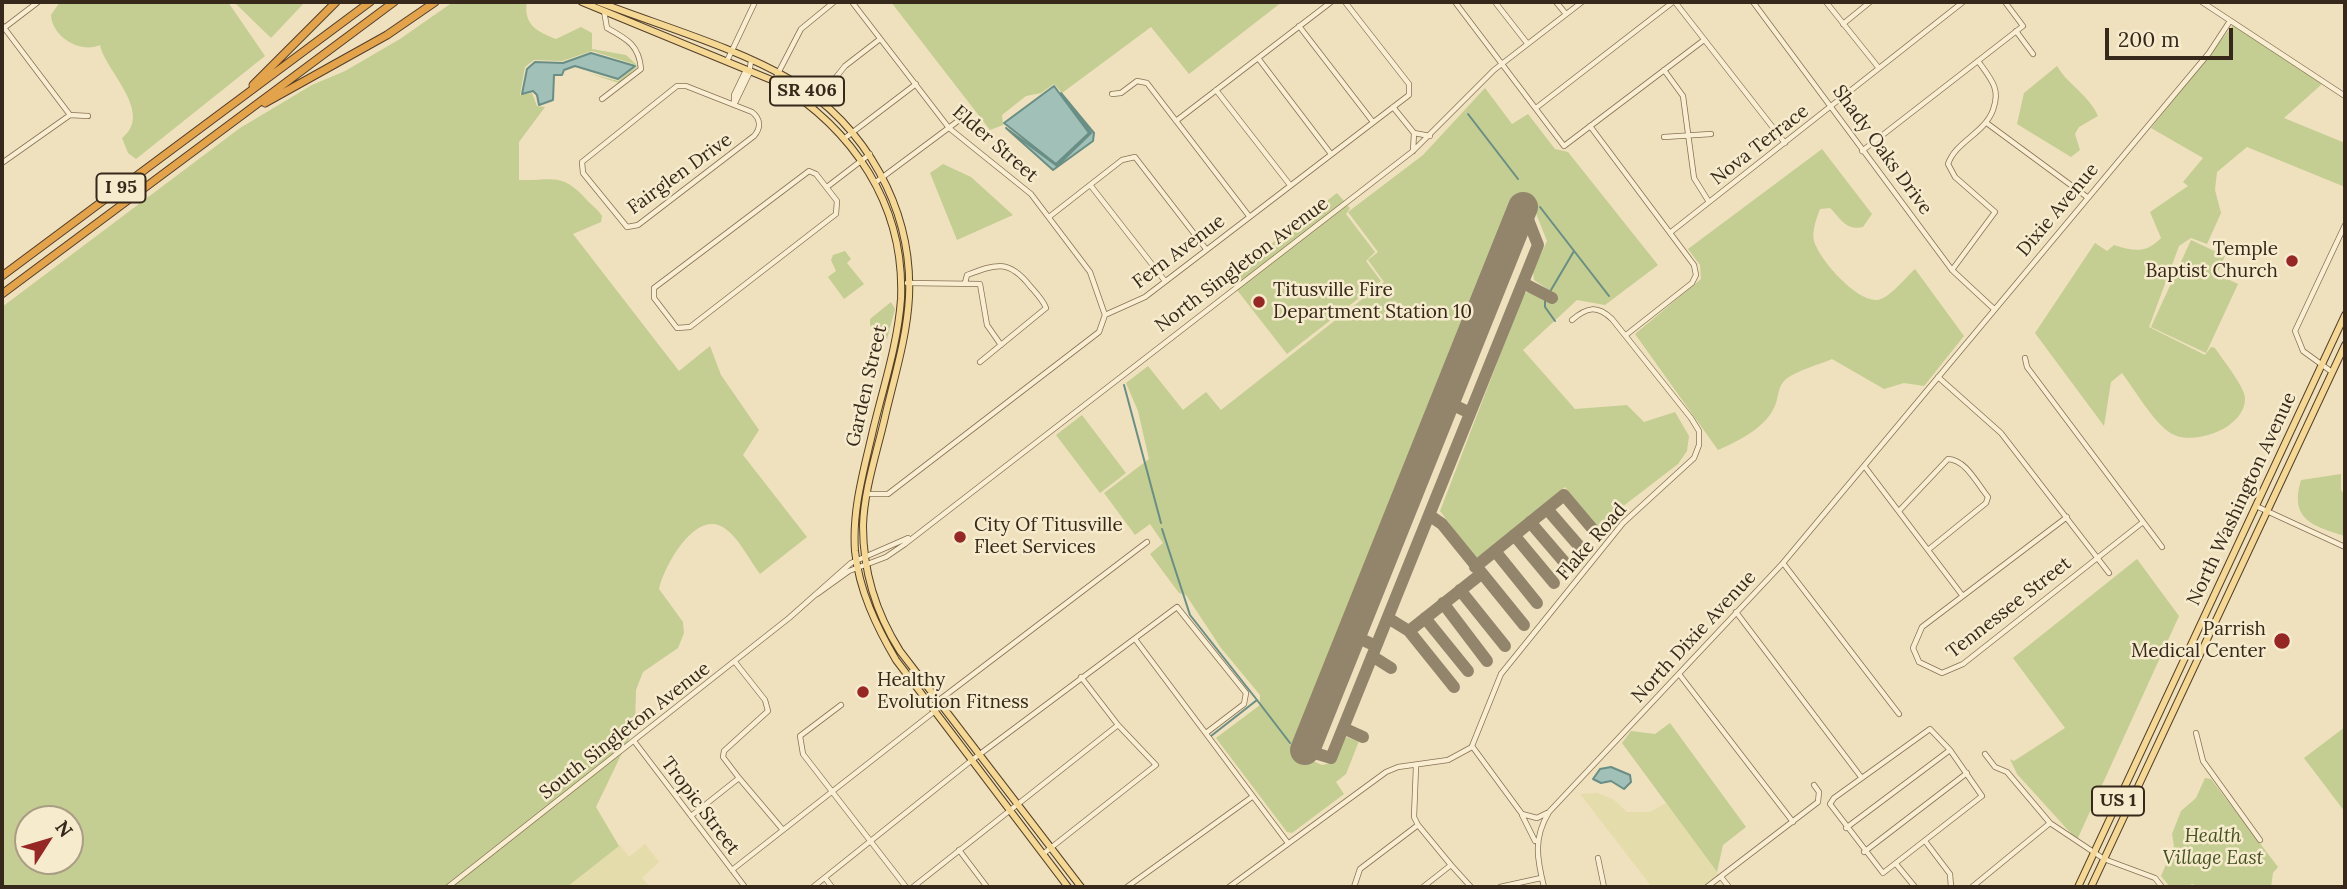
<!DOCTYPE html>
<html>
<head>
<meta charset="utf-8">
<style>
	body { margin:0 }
	#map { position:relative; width:2347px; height:889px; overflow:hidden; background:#efe1be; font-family:Lora,serif }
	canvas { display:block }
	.frame { position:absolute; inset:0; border:4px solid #36291b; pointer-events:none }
	.north { position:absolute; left:14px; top:805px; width:70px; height:70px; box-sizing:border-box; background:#f6ebcd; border:2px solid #a99d86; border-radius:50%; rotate:53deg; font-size:19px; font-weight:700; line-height:28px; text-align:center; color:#36291b }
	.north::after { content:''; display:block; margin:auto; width:24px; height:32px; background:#972725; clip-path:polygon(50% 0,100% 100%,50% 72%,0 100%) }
	.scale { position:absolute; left:2105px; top:28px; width:128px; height:32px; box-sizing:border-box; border:4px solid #36291b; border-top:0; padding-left:9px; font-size:21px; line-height:24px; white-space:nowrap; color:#36291b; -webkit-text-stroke:5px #f6ebcd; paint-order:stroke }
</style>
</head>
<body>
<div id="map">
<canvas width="2347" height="889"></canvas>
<div class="frame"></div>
<div class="north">N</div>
<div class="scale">200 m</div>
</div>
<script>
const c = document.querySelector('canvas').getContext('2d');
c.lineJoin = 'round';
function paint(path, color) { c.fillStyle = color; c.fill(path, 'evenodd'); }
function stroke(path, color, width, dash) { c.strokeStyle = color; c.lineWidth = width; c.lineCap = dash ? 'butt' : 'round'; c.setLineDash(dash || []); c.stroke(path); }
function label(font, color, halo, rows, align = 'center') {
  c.font = font + ' Lora,serif'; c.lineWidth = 5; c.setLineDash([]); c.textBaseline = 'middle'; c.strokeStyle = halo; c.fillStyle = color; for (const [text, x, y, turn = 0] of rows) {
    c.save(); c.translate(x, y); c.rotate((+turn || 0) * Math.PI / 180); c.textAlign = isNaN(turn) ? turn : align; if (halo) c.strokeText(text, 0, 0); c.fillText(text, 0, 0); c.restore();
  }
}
paint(new Path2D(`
	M1597 793 1613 799 1627 812H1650L1666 803 1719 875 1706 887H1652L1580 794Z
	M645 844 659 862 642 878 650 887H567L620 845 629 857Z`), '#e4dcab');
paint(new Path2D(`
	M60 2H228L265 56 136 159 128 153 122 138C155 113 104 69 100 45 81 54 52 37 51 15Z
	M234 2H305L271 38Z
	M453 2H527C523 24 537 32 556 39L581 27 592 33V49L626 55 638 66 619 83 588 73 618 81 637 65 592 51 562 61 534 60 525 67 520 95 532 93 537 106 545 107 519 142V180C553 181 561 172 586 199 592 206 597 208 602 216L601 222 573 234 679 371 710 346 721 375 759 430 743 455 807 537 760 574C750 561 740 540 727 530 697 505 664 566 659 589L683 622 684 633 678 648 643 672 636 690 635 727 626 745 445 887H2V307L240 128 312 85 345 71 400 39ZM28 819H70V861H28Z
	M891 2H1282L1189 74 1151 27 1062 93 1054 84 1041 93 1026 96 1002 115 1003 125 990 130Z
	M2233 25 2322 84 2284 118 2345 143V187L2247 147 2217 172 2215 190 2221 213 2207 244 2191 238 2179 246 2149 327 2205 355 2211 347 2215 348C2222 359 2245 387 2245 398 2246 429 2190 448 2169 432 2153 421 2134 389 2122 373L2111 382 2104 426 2035 333 2095 243 2107 251 2114 245C2133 251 2146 254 2161 238L2150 212 2188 186 2183 182 2203 158 2151 128Z
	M2057 66C2069 86 2088 94 2098 116L2079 127 2075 134 2080 150 2071 157 2017 124 2024 93Z
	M1485 88 1512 124 1528 114 1555 149 1568 152 1658 265 1605 305 1577 300 1523 350 1575 409 1627 405 1644 422 1675 412 1689 436 1687 451 1678 464 1613 514 1602 531 1565 487 1480 557H1475L1440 511 1524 293 1534 291 1551 301 1555 294 1534 280 1533 271 1547 241 1533 206 1513 197 1293 752 1322 765 1334 762 1346 737 1359 741 1346 774 1336 782 1344 794 1292 833 1287 832 1216 738 1260 705V695L1221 648 1186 595 1179 593 1150 554 1163 543 1150 524 1135 535 1104 493 1149 459 1138 411 1126 383 1148 366 1183 410 1206 392 1221 410 1384 282 1368 260 1378 252 1348 212 1423 155Z
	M1822 149 1872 214 1863 227C1846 231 1841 219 1830 208L1820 209C1816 220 1810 235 1816 246 1823 263 1861 307 1881 299 1893 294 1905 278 1915 269L1964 336 1924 386 1904 383 1884 389 1832 359C1818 365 1798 370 1786 379 1778 386 1779 394 1776 403 1768 427 1738 441 1718 450L1635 334 1701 279 1700 265 1688 249Z
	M943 164 971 177 1013 215 957 240 930 173Z
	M1337 193 1345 202 1234 286 1227 278Z
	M1347 205 1350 208 1346 214 1375 252 1366 261 1381 281 1287 354 1237 290Z
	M2191 240 2225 256 2217 274 2238 284 2206 353 2151 327Z
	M845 251 851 259 847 263 864 284 844 299 828 277 836 271 831 260 833 255Z
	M891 302 895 309 887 339 880 338 870 325V319Z
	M1082 415 1126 473 1100 493 1056 435Z
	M2341 474V490L2345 495V536C2312 526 2289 519 2301 480Z
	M2137 559 2179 616 2077 840 2017 774 2010 759 2014 761 2065 728 2013 658Z
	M1670 723 1746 827 1723 845 1717 872 1622 743 1631 731 1655 734Z
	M2345 727V812L2304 758Z
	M622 753 596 807 619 846 567 887H452Z
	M2205 778 2211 779 2278 867 2273 873 2271 887H2200L2192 884 2187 887H2170L2161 876 2174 846 2172 834 2181 811 2196 798Z`), '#c4cd92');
const water = new Path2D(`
	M591 53 635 66 618 79 575 66 564 70 562 75H554L553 100 539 105 537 95 533 91 522 94 527 69 535 62 563 63Z
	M1054 86 1089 133 1056 164 1004 123Z
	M1061 93 1094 133 1093 141 1053 170 1006 128 1057 166 1091 133Z
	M1611 767 1630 775 1631 782 1624 789 1611 781 1601 783 1593 779 1600 769Z`);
paint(water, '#a1c0b8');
stroke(water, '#698e85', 2);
stroke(new Path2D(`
	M1468 114 1518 179
	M1540 207 1609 296
	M1551 290 1574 251
	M1545 300V307L1555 321
	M1124 385 1161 523
	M1162 529 1190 615 1257 700 1211 736
	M1257 700 1290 743`), '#698e85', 2);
stroke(new Path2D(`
	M1523 283 1552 298
	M1445 401 1470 413
	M1547 509 1579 546
	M1429 515 1442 524 1524 625
	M1530 522 1566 564
	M1514 535 1554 583
	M1495 551 1537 603
	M1475 567 1564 495 1596 533
	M1460 590 1505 646
	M1443 603 1487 661
	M1388 618 1409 631 1454 687
	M1425 618 1468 671
	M1409 631 1481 574
	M1352 635 1376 646
	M1372 656 1391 668
	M1343 728 1363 737
	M1305 750 1331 758 1538 245 1523 207`), '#92856c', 12);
stroke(new Path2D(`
	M1305 750 1523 207`), '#92856c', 30);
const minor = new Path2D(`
	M852 2 949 128 1031 194 1090 272 1105 315
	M1455 2 1564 146 1704 40
	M1495 2 1527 43
	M1556 2 1566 14
	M1675 2 1785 143
	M1753 2 1952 270 1994 309
	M1826 2 1878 67
	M2202 2 2345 96
	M1843 24 1870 2
	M2 25 70 115 2 163
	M1299 26 1373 122
	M4 28 38 2
	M2016 31 2033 54
	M1258 58 1331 154
	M727 61 755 2
	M1664 70 1683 96 1694 178 1709 202
	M774 81 801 29 834 2
	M677 86H686L752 112C761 119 761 128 754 136L638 225 627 227 583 173 582 162Z
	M1216 90 1290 185
	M1112 94 1121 93 1137 81 1147 83 1249 216
	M602 99 641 69C639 45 627 39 607 28L604 11
	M734 104V95L746 70
	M734 105 749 74 751 61
	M813 106 845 66 880 39
	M1393 107 1414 133 1413 151
	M1536 108 1673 2
	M70 115 88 116
	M1176 121 1331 2
	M1988 124 2087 197
	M1590 126 1694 265 1696 275 1692 283 1626 335
	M1414 133 1430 136
	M1664 137 1711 134
	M845 138 916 84
	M1862 151 2023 26 2005 2
	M809 171 816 174 837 201 836 214 690 327 677 328 654 298V288Z
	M876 182 970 112
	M1091 186 1165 281
	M827 187 870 154
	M1049 217 1122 160 1135 157 1206 249
	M1671 232 1963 2
	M1952 270 1995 212 1955 177 1948 164C1956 141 1984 134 1993 110 2001 89 1991 79 1978 61
	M907 283 980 284 987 325 1001 345
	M965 283 967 275C996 264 1009 259 1030 286 1036 293 1043 300 1046 308L980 362
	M2025 358 2027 367 2162 547
	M2332 372 2303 351 2295 331 2345 225
	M1938 377 2001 433 2109 573
	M1865 467 1962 595
	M868 494H888L1099 332 1105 315 1145 297 1409 95V84L1345 2
	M2256 506 2345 547
	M1899 511 1948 459C1965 460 1975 480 1985 493L1988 497 1986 503 1928 550
	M2067 517 1922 627 1913 648 1919 662 1942 673 1963 664 2143 522
	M1783 563 1899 714
	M817 594 849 571 886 557 905 544 1413 151 1494 70 1582 2
	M1736 612 1861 777
	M1135 639 1288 843
	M1679 674 1793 822
	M841 705 800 736 803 754 906 887
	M1930 729 1950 750 1982 796 1883 873 1830 804 1834 798Z
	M2196 733 2203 761 2260 840
	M634 741 745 887
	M1472 746 1501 674 1623 523 1694 458 1699 445V431L1691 418 1612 319C1597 305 1587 307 1572 320
	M1472 746 1522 814 1537 818 1547 813
	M1985 754 1995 767 2007 772 2050 823 2104 859 2155 878 2162 887
	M739 778 783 830
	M1522 815 1535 841
	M691 816 739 778 723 757 724 751 768 711 765 700 735 662
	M1418 825 1451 865
	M1846 828 1950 750
	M1925 841 1950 874 1951 887
	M959 850 987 887
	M1864 852 1967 773
	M1043 854 1156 765 1118 725 1081 677
	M1598 858 1604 887
	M1896 864 1915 887
	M732 870 935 711 938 701 1147 542
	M1721 877 1729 887
	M825 878 832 887
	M448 887 789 618 851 563 908 538
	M813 887 972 760 1177 607 1246 693 1244 704 1206 733
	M913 887 1118 725
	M1127 887 1252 797
	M1229 887 1386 772 1398 767 1448 760 1472 747
	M1354 887 1360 869 1418 825 1414 817 1416 766
	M1423 887 1451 865 1471 887
	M1500 887 1541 878
	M1544 887C1537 859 1533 838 1549 812L1783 563 2209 53 2230 21
	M1707 887 1818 802 1819 792 1814 785
	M1972 887 2050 823`);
const major = new Path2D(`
	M582 2 774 81C853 129 905 204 901 299 898 343 883 388 873 430 864 470 852 509 855 551 859 590 876 626 896 660L1068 887
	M599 2C658 25 738 48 791 80 866 126 913 209 909 297 907 337 894 378 885 417 877 452 864 490 863 526 863 572 876 613 900 651L1081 887
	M2078 887 2345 315
	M2091 887 2345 345`);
const highway = new Path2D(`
	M253 85 336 2
	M265 103 387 35 435 2
	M2 276 370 2
	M2 294 394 2`);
stroke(minor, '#877156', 6);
stroke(major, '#543f2b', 8);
stroke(highway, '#543f2b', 9);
stroke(minor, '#f9eed1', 4.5);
stroke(major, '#f4d893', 6);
stroke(highway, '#e2a34b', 7);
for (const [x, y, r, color] of [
	[2292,261,7,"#972725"],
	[1259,302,7,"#972725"],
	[960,537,7,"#972725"],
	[2282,641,9,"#972725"],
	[863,692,7,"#972725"]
]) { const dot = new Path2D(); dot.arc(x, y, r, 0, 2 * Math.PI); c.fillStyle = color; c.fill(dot); stroke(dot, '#f6ebcd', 2.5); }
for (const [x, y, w] of [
	[807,91,74],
	[121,188,49],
	[2118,801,52]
]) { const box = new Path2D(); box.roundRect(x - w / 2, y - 14.5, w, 29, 5); c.fillStyle = '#f6ebcd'; c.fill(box); stroke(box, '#36291b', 2); }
label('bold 18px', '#36291b', null, [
	["SR 406",807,91],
	["I 95",121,188],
	["US 1",2118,801]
]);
label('19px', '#36291b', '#f6ebcd', [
	["Elder Street",995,144,41],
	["Nova Terrace",1760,145,-38],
	["Shady Oaks Drive",1882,150,54],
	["Fairglen Drive",680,174,-36],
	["Dixie Avenue",2058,210,-50],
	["Fern Avenue",1179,252,-37],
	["North Singleton Avenue",1242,265,-37],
	["Garden Street",867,386,-77],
	["North Washington Avenue",2242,499,-65],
	["Flake Road",1592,542,-49],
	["Tennessee Street",2009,608,-38],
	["North Dixie Avenue",1694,637,-47],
	["South Singleton Avenue",625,731,-38],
	["Tropic Street",700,806,53]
]);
label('19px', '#36291b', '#f6ebcd', [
	["Temple",2278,250,"right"],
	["Baptist Church",2278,272,"right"],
	["Titusville Fire",1273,291],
	["Department Station 10",1273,313],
	["City Of Titusville",974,526],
	["Fleet Services",974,548],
	["Parrish",2266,630,"right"],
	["Medical Center",2266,652,"right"],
	["Healthy",877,681],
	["Evolution Fitness",877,703]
], 'left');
label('italic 19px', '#455321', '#f6ebcd', [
	["Health",2213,837],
	["Village East",2213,859]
]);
</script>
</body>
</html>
